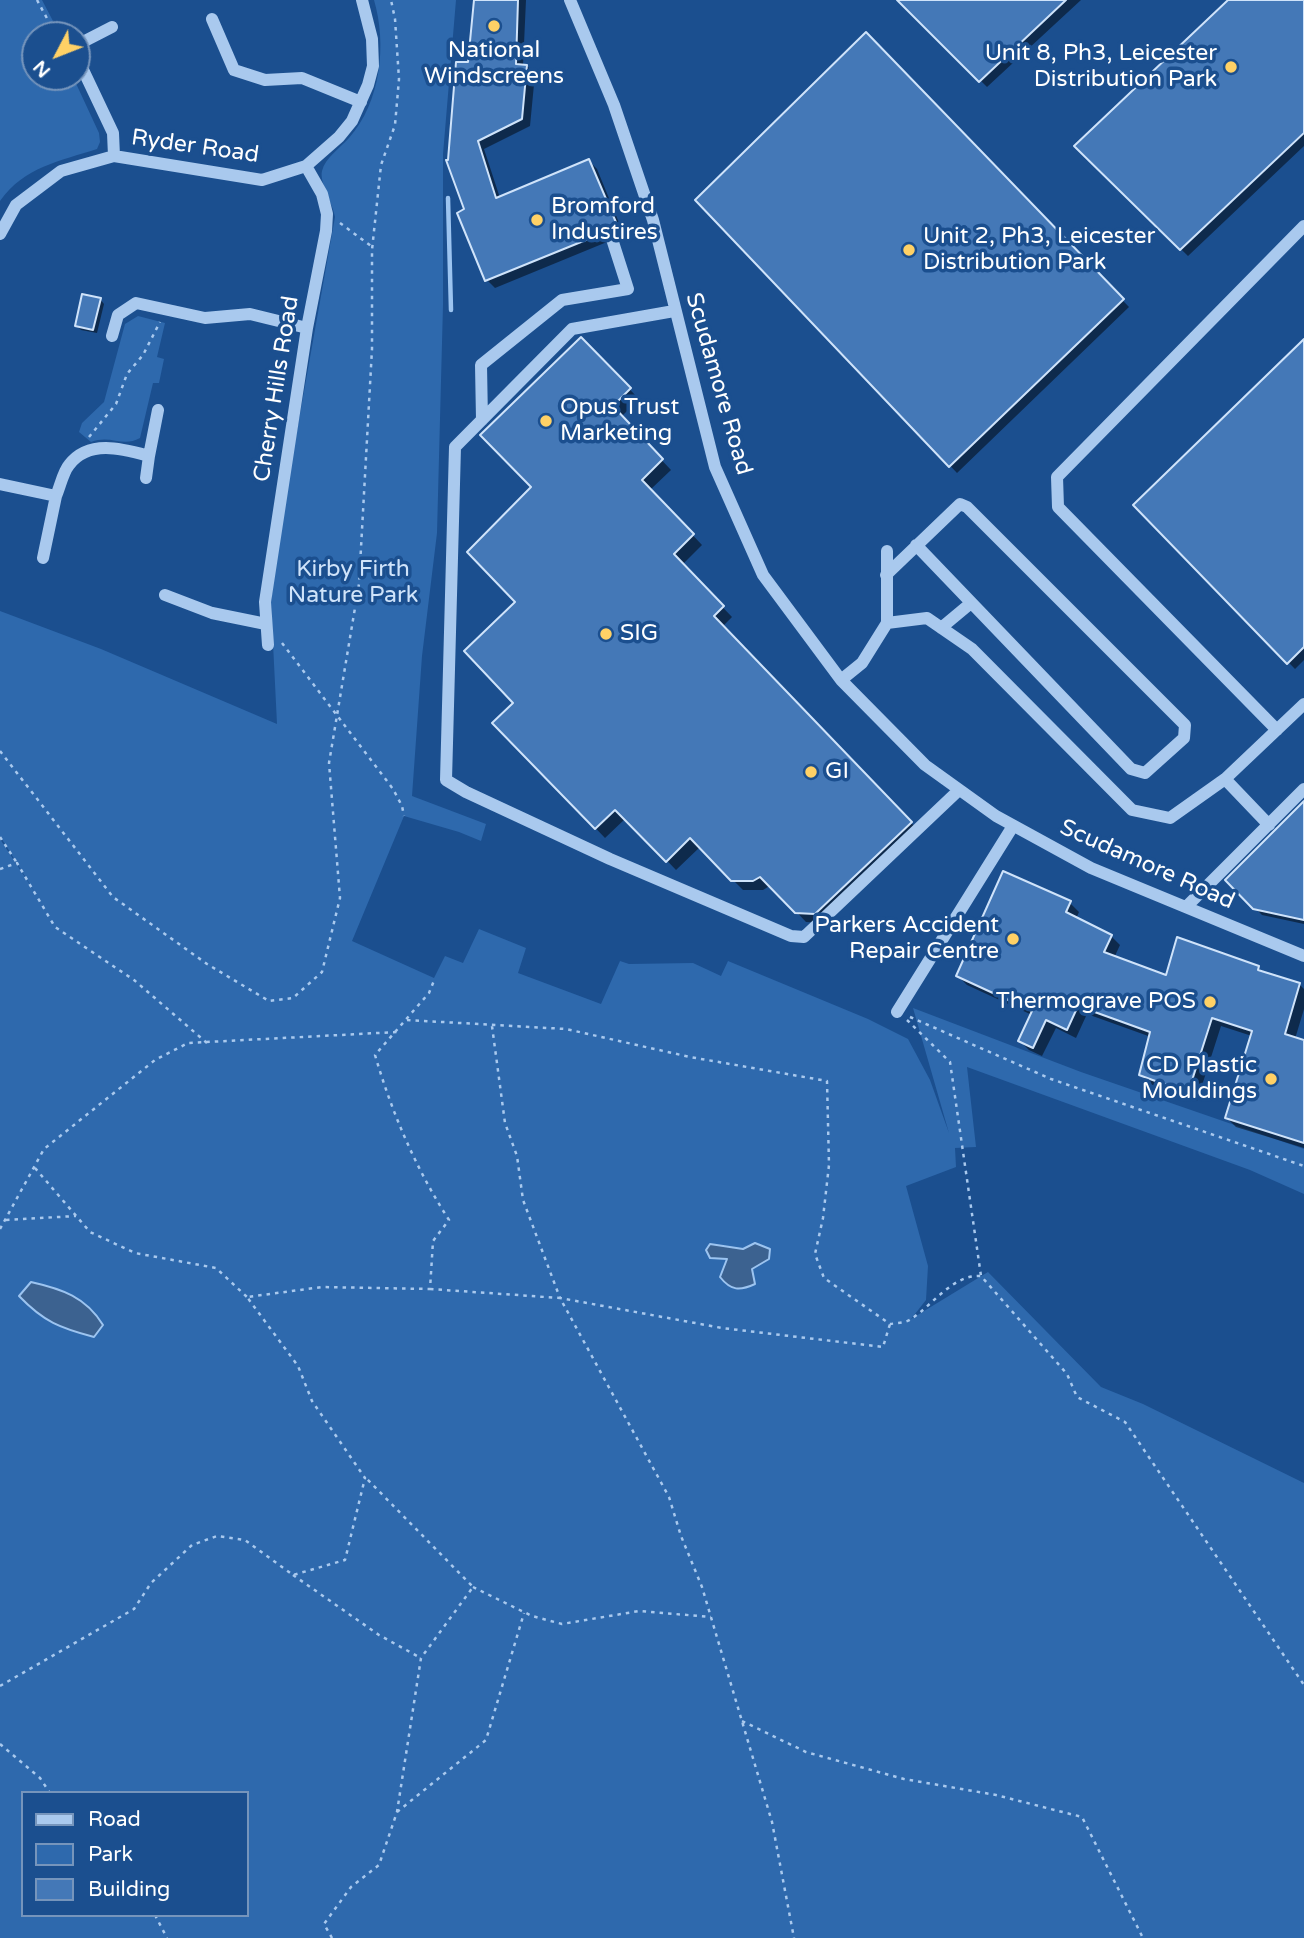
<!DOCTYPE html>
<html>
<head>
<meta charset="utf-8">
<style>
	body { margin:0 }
	#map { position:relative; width:1304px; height:1938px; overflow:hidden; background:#1b4f8f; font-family:"Varela Round",sans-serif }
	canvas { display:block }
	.legend { position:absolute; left:21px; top:1791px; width:228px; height:126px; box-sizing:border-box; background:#1b4f8f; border:2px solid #7695bc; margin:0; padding:9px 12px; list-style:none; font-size:21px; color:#fff }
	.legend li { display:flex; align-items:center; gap:14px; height:35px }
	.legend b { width:35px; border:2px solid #7695bc }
	.north { position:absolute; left:21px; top:21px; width:70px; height:70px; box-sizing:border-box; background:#1b4f8f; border:2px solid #7695bc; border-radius:50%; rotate:228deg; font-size:19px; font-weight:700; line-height:28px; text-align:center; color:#fff }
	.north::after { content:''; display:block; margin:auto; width:24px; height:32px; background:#ffd166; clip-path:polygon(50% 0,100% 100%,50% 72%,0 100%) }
</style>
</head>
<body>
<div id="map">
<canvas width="1304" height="1938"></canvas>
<ul class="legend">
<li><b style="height:9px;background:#a9c9ee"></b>Road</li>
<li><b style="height:19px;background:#2e69ad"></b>Park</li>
<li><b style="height:19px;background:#4478b7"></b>Building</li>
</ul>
<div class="north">N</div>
</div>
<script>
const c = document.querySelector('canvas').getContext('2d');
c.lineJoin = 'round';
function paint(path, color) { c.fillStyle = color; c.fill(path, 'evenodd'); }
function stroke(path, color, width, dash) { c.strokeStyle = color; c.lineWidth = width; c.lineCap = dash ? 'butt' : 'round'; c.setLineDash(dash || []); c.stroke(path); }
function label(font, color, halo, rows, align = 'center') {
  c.font = font + ' "Varela Round",sans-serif'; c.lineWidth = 7; c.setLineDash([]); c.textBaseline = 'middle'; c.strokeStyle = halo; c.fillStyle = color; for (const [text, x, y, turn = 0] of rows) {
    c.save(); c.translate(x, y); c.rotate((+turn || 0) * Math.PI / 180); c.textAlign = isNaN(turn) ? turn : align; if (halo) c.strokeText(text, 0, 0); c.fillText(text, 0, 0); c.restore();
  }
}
paint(new Path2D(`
	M0 0H42L53 21 46 35H35V77H73L99 133 100 142 97 149C60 161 24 167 0 201Z
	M374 0H456L443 154V305L437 533 422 656 412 796 486 824 481 841 459 832 404 816 352 941 434 978 445 956 463 963 479 929 526 948 518 973 601 1004 620 961 629 964 693 963 721 976 728 961 868 1019 908 1039 930 1080 949 1133 913 1008 1081 1072 1304 1149V1194L1250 1170 967 1067 976 1147 955 1148 956 1167 906 1186 928 1266 926 1300 911 1319 988 1272 1101 1387 1143 1404 1304 1483V1938H0V839L36 894 0 836V611L101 649 277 724 271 603 279 532 335 217C333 204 319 182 322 171 325 158 340 148 349 138 381 102 387 44 374 0ZM23 1793H247V1915H23Z
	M138 316 165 323 157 357 164 359 159 383H153L140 438C122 448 111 434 91 442L79 432 82 423 104 402 125 324Z`), '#2e69ad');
const water = new Path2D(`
	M755 1243 770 1249 769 1259 752 1269 755 1284C740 1291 731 1291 720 1277L727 1259 710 1258 706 1250 710 1244 743 1249Z
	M31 1282C62 1289 86 1297 103 1325L94 1337C60 1328 44 1322 19 1296Z`);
paint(water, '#3c6290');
stroke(water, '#9cc4f0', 2);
paint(new Path2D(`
	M476 0H526L523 66H527L535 74 530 126 484 149 500 198 589 161 597 169 624 235 495 288 487 280 459 214 466 210 469 64Z
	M900 0H1081L987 87Z
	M1231 0H1304V146L1188 256 1076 146Z
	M866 35 1129 307 957 473 697 200Z
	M100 299 104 304 97 333 81 330 77 326Z
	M581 339 639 399 621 417 671 470 650 490 702 545 682 565 732 617 722 627 921 833 825 923 806 922 771 885 763 890H743L700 847 676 870 626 818 605 838 495 723 516 703 517 602 533 487Z
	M1304 342V660L1295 669 1135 505Z
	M1304 804V924L1262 915 1228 880Z
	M1070 903 1079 912 1076 919 1111 936 1120 945 1114 958 1167 977 1258 968 1263 973 1299 984 1304 989V1009L1295 1039 1304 1042V1148L1236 1127 1227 1118 1252 1036 1221 1026 1197 1101 1150 1084 1141 1075 1151 1037 1087 1014 1076 1038 1056 1028 1042 1056 1029 1050 1020 1041 1032 1015 967 985 958 976Z`), '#0007');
stroke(new Path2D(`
	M448 198 451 310`), '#9cc4f0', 4.5);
const building = new Path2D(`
	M474 0H518L516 64 527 65 522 119 478 141 496 198 589 159 618 227 485 281 457 213 464 209 446 160H448L456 62H468Z
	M897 0H1066L979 82Z
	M1228 0H1304V133L1180 250 1074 146Z
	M866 32 1124 299 949 467 695 200Z
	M82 294 101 298 93 330 75 326Z
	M581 337 631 388 613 406 663 459 642 480 694 534 674 554 724 606 714 616 912 822 815 914 795 913 760 877 753 881H731L690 838 666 862 615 810 595 829 492 723 513 703 464 651 515 602 467 552 531 487 480 435Z
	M1304 339V647L1287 664 1133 505Z
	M1304 801V920L1253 909 1225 880Z
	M1003 871 1071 901 1066 912 1112 935 1104 952 1166 975 1177 937 1259 966 1258 970 1300 983 1285 1034 1304 1040V1143L1225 1118 1252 1031 1212 1018 1188 1093 1139 1075 1150 1032 1078 1006 1067 1030 1046 1020 1033 1048 1018 1041 1032 1011 956 976Z`);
paint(building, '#4478b7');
stroke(building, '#cfe3fa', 2);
stroke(new Path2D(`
	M37 0 56 35
	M340 223 371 246
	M89 437 116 404 127 374 143 355 160 322
	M282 643 393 789 402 806 404 816
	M0 751 113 897 207 964 269 1001 293 998 322 972 340 898 329 763 359 584 372 349V250L381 165 395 125 399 79 395 19 391 0
	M0 837 17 863
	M0 869 17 863 55 927 134 980 207 1043
	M910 1017 1051 1079 1304 1166
	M407 1020 566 1029 690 1057 827 1081 829 1165 823 1218 815 1254 824 1278 890 1324C897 1323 906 1323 911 1319 933 1305 953 1274 981 1276L1067 1374 1077 1397 1125 1422 1304 1685
	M907 1020 950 1062 981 1276
	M492 1026 505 1123 517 1156 523 1200 560 1298 722 1328 883 1347 890 1324
	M35 1168 90 1232 135 1253 216 1268 247 1297
	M6 1220 76 1216
	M0 1229 44 1149 155 1060 188 1043 397 1032
	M430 1289 560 1298 669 1497 681 1536 702 1587 772 1822 794 1938
	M293 1575 379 1635 419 1657
	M473 1587 532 1616 562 1624 639 1611 711 1617
	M0 1686 134 1609 151 1583 192 1545 217 1536 245 1540 293 1575 345 1560 365 1478 312 1401 298 1366 247 1297 322 1287 430 1289 433 1241 449 1220C416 1169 392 1113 375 1055L429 993 435 978
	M742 1721 806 1752 904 1779 996 1795 1082 1817 1143 1938
	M0 1744 40 1778 50 1793
	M397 1812 486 1740 524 1613
	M155 1915 167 1938
	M332 1938 324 1924 351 1887 379 1865 397 1812 421 1658 473 1587 367 1479`), '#a9c9ee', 2.5, [3.5, 5]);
stroke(new Path2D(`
	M570 0 614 105 653 220 715 467 763 575 841 680 925 765 996 816 1091 868 1304 956
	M212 19 234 70 265 80 302 78 361 102
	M77 45 112 27
	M77 57 113 133 114 156
	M0 234 16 205 61 171 114 156 262 180 306 166 339 137 352 121 368 85 373 66 372 39 362 0
	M674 311 572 329 455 447 446 780 466 792 610 859 791 936 804 937 959 790
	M112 336 118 315 136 303 205 318 250 314 307 328
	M482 420 481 365 562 300 628 289 612 239
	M146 478 149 456
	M0 484 56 496C60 487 63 472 69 465 89 439 123 449 149 456L158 410
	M43 558 56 496
	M886 575 960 504 967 507 1185 725 1184 738 1145 773 1131 769 916 545
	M165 595 212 613 266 624
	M887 623 927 618 972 649 1132 810 1170 818 1225 779 1304 704
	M941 628 971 603
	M268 645 265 602 307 328 326 231 327 214 322 194 306 166
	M841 680 862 663 887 623V551
	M1277 730 1058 507 1057 477 1304 226
	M1225 779 1269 825
	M1186 907 1304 789
	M897 1012 1013 826`), '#a9c9ee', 12);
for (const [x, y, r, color] of [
	[494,26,7,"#ffd166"],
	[1231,67,7,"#ffd166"],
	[537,220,7,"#ffd166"],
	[909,250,7,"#ffd166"],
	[546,421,7,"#ffd166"],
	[606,634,7,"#ffd166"],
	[811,772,7,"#ffd166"],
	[1013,939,7,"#ffd166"],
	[1210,1002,7,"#ffd166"],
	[1271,1079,7,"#ffd166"]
]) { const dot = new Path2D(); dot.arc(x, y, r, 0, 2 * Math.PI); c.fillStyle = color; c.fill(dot); stroke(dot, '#1b4f8f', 2.5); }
label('23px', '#fff', '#1b4f8f', [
	["National",494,51,"center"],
	["Windscreens",494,77,"center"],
	["Unit 8, Ph3, Leicester",1217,54,"right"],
	["Distribution Park",1217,80,"right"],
	["Bromford",551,207],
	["Industires",551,233],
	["Unit 2, Ph3, Leicester",923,237],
	["Distribution Park",923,263],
	["Opus Trust",560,408],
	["Marketing",560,434],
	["SIG",620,634],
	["GI",825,772],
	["Parkers Accident",999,926,"right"],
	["Repair Centre",999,952,"right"],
	["Thermograve POS",1196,1002,"right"],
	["CD Plastic",1257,1066,"right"],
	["Mouldings",1257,1092,"right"]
], 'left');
label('23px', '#fff', '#1b4f8f', [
	["Ryder Road",195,147,8],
	["Scudamore Road",718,384,74],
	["Cherry Hills Road",277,389,-81],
	["Scudamore Road",1147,865,24]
]);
label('23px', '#cfe3fa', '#1b4f8f', [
	["Kirby Firth",353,570],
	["Nature Park",353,596]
]);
</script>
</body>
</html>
